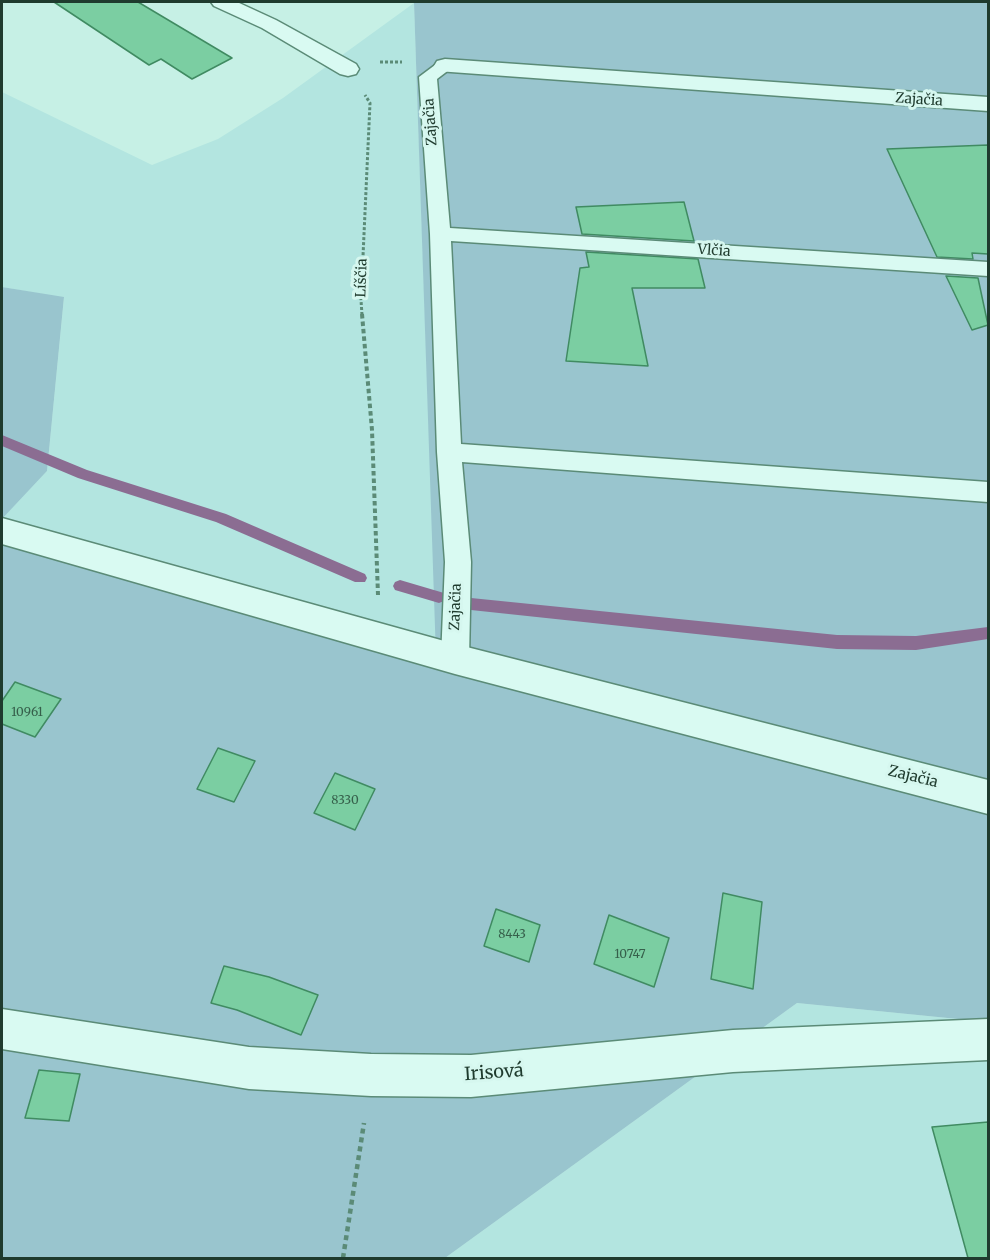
<!DOCTYPE html>
<html>
<head>
<meta charset="utf-8">
<style>
	body { margin:0 }
	#map { position:relative; width:990px; height:1260px; overflow:hidden; background:#c6f0e5; font-family:Merriweather,serif }
	canvas { display:block }
	.frame { position:absolute; inset:0; border:3px solid #1f3b2e; pointer-events:none }
</style>
</head>
<body>
<div id="map">
<canvas width="990" height="1260"></canvas>
<div class="frame"></div>
</div>
<script>
const c = document.querySelector('canvas').getContext('2d');
c.lineJoin = 'round';
function paint(path, color) { c.fillStyle = color; c.fill(path, 'evenodd'); }
function stroke(path, color, width, dash) { c.strokeStyle = color; c.lineWidth = width; c.lineCap = dash ? 'butt' : 'round'; c.setLineDash(dash || []); c.stroke(path); }
function label(font, color, halo, rows, align = 'center') {
  c.font = font + ' Merriweather,serif'; c.lineWidth = 6; c.setLineDash([]); c.textBaseline = 'middle'; c.strokeStyle = halo; c.fillStyle = color; for (const [text, x, y, turn = 0] of rows) {
    c.save(); c.translate(x, y); c.rotate((+turn || 0) * Math.PI / 180); c.textAlign = isNaN(turn) ? turn : align; if (halo) c.strokeText(text, 0, 0); c.fillText(text, 0, 0); c.restore();
  }
}
paint(new Path2D(`
	M414 3 437 658 2 527V519L47 471 64 298 2 287V92L152 165 218 139 283 98Z
	M797 1003 988 1022V1258H445Z`), '#b3e5e0');
paint(new Path2D(`
	M462 2H988V1022L797 1003 445 1258H2V527L436 657 414 3Z
	M2 287 64 297 47 471 2 519Z`), '#99c5ce');
paint(new Path2D(`
	M2 435 87 470 226 514 365 574 367 578 365 582H355L216 522 78 478 2 446Z
	M400 580 444 593 446 597 444 601 439 603 395 590 393 586 395 582Z
	M471 598 837 635 916 636 988 627V639L916 650 837 649 471 610 466 608 464 604 466 600Z`), '#8b6d92');
const building = new Path2D(`
	M54 2H138L232 58 192 79 161 59 149 65Z
	M988 145V254L972 253 973 259 937 257 887 149Z
	M684 202 694 241 582 234 576 207Z
	M586 252 698 259 705 288H632L648 366 566 361 580 268 589 267Z
	M946 276 978 278 988 325 972 330Z
	M15 682 61 699 35 737 2 724V701Z
	M218 748 255 761 234 802 197 789Z
	M335 773 375 789 355 830 314 813Z
	M723 893 762 902 753 989 711 979Z
	M496 909 540 925 529 962 484 946Z
	M609 915 669 938 654 987 594 964Z
	M224 966 269 977 318 995 301 1035 237 1010 211 1003Z
	M39 1070 80 1074 69 1121 25 1118Z
	M988 1122V1258H968L932 1127Z`);
paint(building, '#7bcea2');
stroke(building, '#408b62', 1.5);
const lane = new Path2D(`
	M445 61 451 62 454 66 437 79 450 228 988 262V276L451 241 461 444 988 482V502L462 462 471 562 469 659 465 667 455 671 445 667 441 659 445 562 437 452 430 234 419 77 439 62Z`);
const street = new Path2D(`
	M211 2H237L276 20 356 64 359 69 356 74 348 76 340 74 262 28 214 6Z
	M445 59 988 97V111L437 71 434 66 437 61Z
	M2 518 455 644 988 780V814L455 674 2 544Z
	M2 1009 249 1047 371 1054 471 1055 733 1030 988 1019V1060L733 1072 471 1097 371 1096 249 1089 2 1049Z`);
stroke(lane, '#5b8b77', 3);
stroke(street, '#5b8b77', 3);
stroke(new Path2D(`
	M380 62H402
	M362 315 361 300 370 103 365 95`), '#5b8b77', 3, [3, 2]);
stroke(new Path2D(`
	M362 314 372 430 378 595`), '#5b8b77', 4, [4.5, 3]);
stroke(new Path2D(`
	M343 1258 364 1123`), '#5b8b77', 4.5, [5, 4]);
paint(lane, '#d9faf2');
paint(street, '#d9faf2');
label('12px', '#36604b', null, [
	["10961",27,713],
	["8330",345,801],
	["8443",512,935],
	["10747",630,955]
]);
label('14px', '#1f3b2e', '#d6f7ef', [
	["Zajačia",919,100,4],
	["Zajačia",431,122,-94],
	["Vlčia",714,251,4],
	["Líščia",362,278,-88],
	["Zajačia",456,607,-88]
]);
label('15px', '#1f3b2e', '#d6f7ef', [
	["Zajačia",913,777,14]
]);
label('18px', '#1f3b2e', '#d6f7ef', [
	["Irisová",494,1073,-4]
]);
</script>
</body>
</html>
